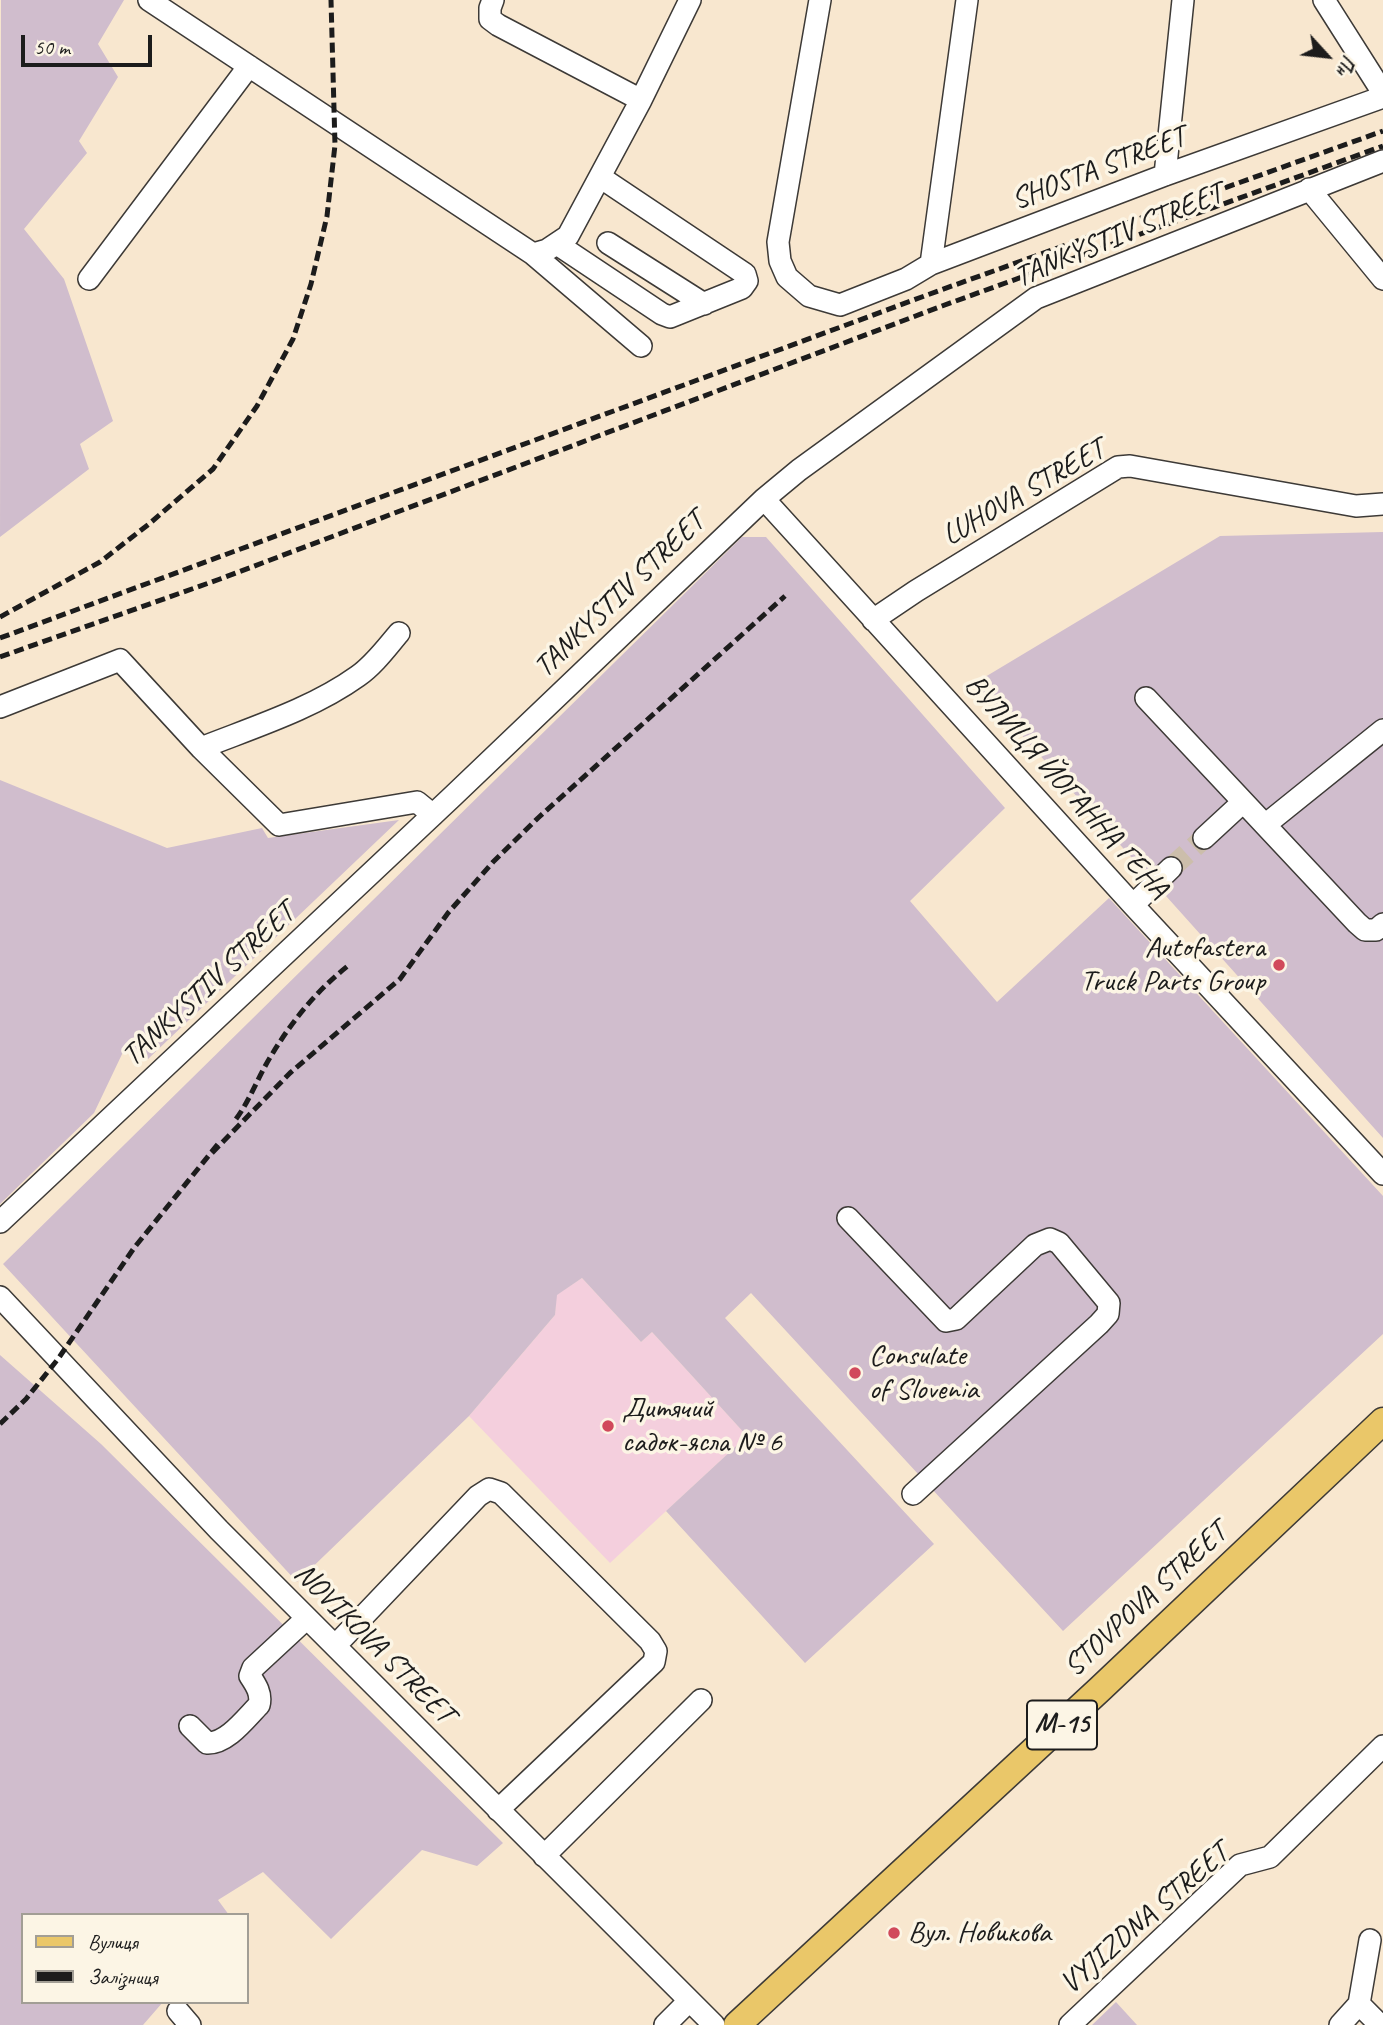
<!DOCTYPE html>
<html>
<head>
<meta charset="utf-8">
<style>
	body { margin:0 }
	#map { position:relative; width:1383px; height:2025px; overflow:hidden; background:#f8e7cf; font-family:Caveat,sans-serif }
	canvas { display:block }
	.legend { position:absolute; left:21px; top:1913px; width:228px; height:91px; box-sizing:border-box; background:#fcf5e5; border:2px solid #a29e95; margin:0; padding:9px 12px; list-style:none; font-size:21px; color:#1c1c1c }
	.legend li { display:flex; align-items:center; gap:14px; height:35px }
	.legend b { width:35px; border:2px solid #a29e95 }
	.north { position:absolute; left:1292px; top:21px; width:70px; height:70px; -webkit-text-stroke:5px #fcf5e5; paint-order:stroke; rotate:117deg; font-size:19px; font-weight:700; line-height:28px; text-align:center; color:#1c1c1c }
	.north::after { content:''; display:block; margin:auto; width:24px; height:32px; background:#1c1c1c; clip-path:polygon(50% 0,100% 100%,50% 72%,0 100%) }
	.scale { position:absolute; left:21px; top:35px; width:131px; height:32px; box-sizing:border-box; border:4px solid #1c1c1c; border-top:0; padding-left:9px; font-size:21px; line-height:24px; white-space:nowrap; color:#1c1c1c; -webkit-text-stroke:5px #fcf5e5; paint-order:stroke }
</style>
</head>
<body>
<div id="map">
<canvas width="1383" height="2025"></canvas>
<ul class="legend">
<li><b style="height:9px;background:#eac769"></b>Вулиця</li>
<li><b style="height:9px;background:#1c1c1c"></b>Залізниця</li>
</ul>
<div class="north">Пн</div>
<div class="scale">50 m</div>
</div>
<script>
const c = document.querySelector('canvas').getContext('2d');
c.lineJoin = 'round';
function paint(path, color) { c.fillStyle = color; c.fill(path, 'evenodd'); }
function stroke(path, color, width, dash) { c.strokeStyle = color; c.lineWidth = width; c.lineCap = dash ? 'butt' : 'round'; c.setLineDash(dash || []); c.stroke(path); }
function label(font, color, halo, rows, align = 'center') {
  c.font = font + ' Caveat,sans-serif'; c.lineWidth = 7; c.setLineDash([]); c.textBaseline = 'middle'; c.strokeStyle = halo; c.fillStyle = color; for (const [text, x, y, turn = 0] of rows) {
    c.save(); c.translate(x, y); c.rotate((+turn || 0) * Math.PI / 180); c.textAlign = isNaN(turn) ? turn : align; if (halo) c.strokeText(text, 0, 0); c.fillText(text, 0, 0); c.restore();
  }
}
paint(new Path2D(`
	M582 1278 641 1342 652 1332 747 1436 610 1563 469 1416 555 1315 556 1295Z`), '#f4cfdd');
paint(new Path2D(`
	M1 0H124L98 44 118 77 79 141 87 153 24 229 64 279 113 421 80 444 89 469 0 537Z
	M1383 532V1138L975 683 1220 536Z
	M742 537H766L1005 808 910 901 997 1002 1109 898 1383 1196V1334L1063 1631 751 1293 725 1318 934 1544 805 1663 666 1511 747 1436 652 1332 641 1342 582 1278 557 1295 555 1315 469 1416 297 1582 3 1264Z
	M0 780 167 848 262 828 268 838 399 820 148 1059 124 1050 94 1113 0 1204Z
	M0 1355 101 1444 503 1843 477 1866 422 1850 331 1939 263 1872 218 1900 229 1915H23V2002H163L143 2025H0Z
	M1116 2002 1137 2025H1092Z`), '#d0bdcd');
stroke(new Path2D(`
	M1171 868 1204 838`), '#ccbeab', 21, [21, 10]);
const minor = new Path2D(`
	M149 0 533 254 547 250 568 236 641 100 690 0
	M493 0 490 8V19L498 25 641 100
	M820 0 778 242 780 261 787 277 809 296 840 305 906 279 931 264 1165 175 1383 97
	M1324 0 1383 93
	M1165 175 1183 0
	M1309 189 1383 279
	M608 243 704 304
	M557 244 662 314 670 317 742 288 747 281 745 274 600 177
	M533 254 641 346
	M931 264 967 0
	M89 279 249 66
	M764 499 1133 905 1383 1174
	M873 620 916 591 1118 467 1130 466 1356 506 1383 504
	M1146 698 1357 923 1365 930H1376L1383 924
	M0 707 120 660 201 748 279 825 417 802 433 815
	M201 748C254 727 312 709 358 676 374 665 387 647 399 633
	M1265 825 1383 730
	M1204 838 1243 802
	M1133 905 1171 868
	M848 1218 946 1321 956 1319 1035 1245 1050 1239 1059 1243 1109 1303 1108 1314 1099 1324 913 1494
	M0 1222 453 796 764 499 799 470 1036 298 1383 161
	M0 1297 219 1530 714 2025
	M335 1646 478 1496 489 1489 501 1493 650 1641 656 1651 654 1662 498 1810
	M190 1726 207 1743C227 1744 246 1718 259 1705 262 1694 256 1685 250 1676L253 1668 307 1618
	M544 1856 701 1700
	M1370 1940 1359 2004 1380 2025
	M178 2011 190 2025
	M665 2025 689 2001
	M1070 2025 1240 1865 1270 1857 1383 1746
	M1340 2025 1359 2004`);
const major = new Path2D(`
	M737 2025 1100 1689 1383 1421`);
stroke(minor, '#3d3a37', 24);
stroke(major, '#3d3a37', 29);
stroke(minor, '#fff', 21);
stroke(major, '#eac769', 26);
stroke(new Path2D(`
	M0 617 100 562 149 524 213 469 257 406 293 339 311 284 327 216 335 145 331 0
	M0 638 938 291 1383 131
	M0 657 220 579 942 306 1383 146
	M236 1119C250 1100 258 1077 271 1056 292 1021 316 991 349 965
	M212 1153 290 1073 400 979 448 913 493 862 538 818 785 596
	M0 1424 26 1399 58 1359 134 1248 218 1144`), '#1c1c1c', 5, [10, 5]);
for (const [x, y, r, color] of [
	[1279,965,7,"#d1495b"],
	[855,1373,7,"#d1495b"],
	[608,1426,7,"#d1495b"],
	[894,1933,7,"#d1495b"]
]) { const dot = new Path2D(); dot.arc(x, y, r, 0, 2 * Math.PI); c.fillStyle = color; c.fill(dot); stroke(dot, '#fcf5e5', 2.5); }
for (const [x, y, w] of [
	[1062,1725,70]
]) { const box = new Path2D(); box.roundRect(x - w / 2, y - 24.5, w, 49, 5); c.fillStyle = '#fcf5e5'; c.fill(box); stroke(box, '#1c1c1c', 2); }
label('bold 28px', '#1c1c1c', null, [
	["М-15",1062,1725]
]);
label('30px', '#1c1c1c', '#fcf5e5', [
	["SHOSTA STREET",1099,169,-21],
	["TANKYSTIV STREET",1119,236,-23],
	["LUHOVA STREET",1024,493,-30],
	["TANKYSTIV STREET",620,595,-44],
	["ВУЛИЦЯ ЙОГАННА ГЕНА",1066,787,48],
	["TANKYSTIV STREET",209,985,-43],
	["STOVPOVA STREET",1146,1600,-43],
	["NOVIKOVA STREET",374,1644,45],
	["VYJIZDNA STREET",1145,1919,-41]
]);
label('30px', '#1c1c1c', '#fcf5e5', [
	["Autofastera",1265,948,"right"],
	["Truck Parts Group",1265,982,"right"],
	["Consulate",869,1356],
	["of Slovenia",869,1390],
	["Дитячий",622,1409],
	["садок-ясла № 6",622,1443],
	["Вул. Новикова",908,1933]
], 'left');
</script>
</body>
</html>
